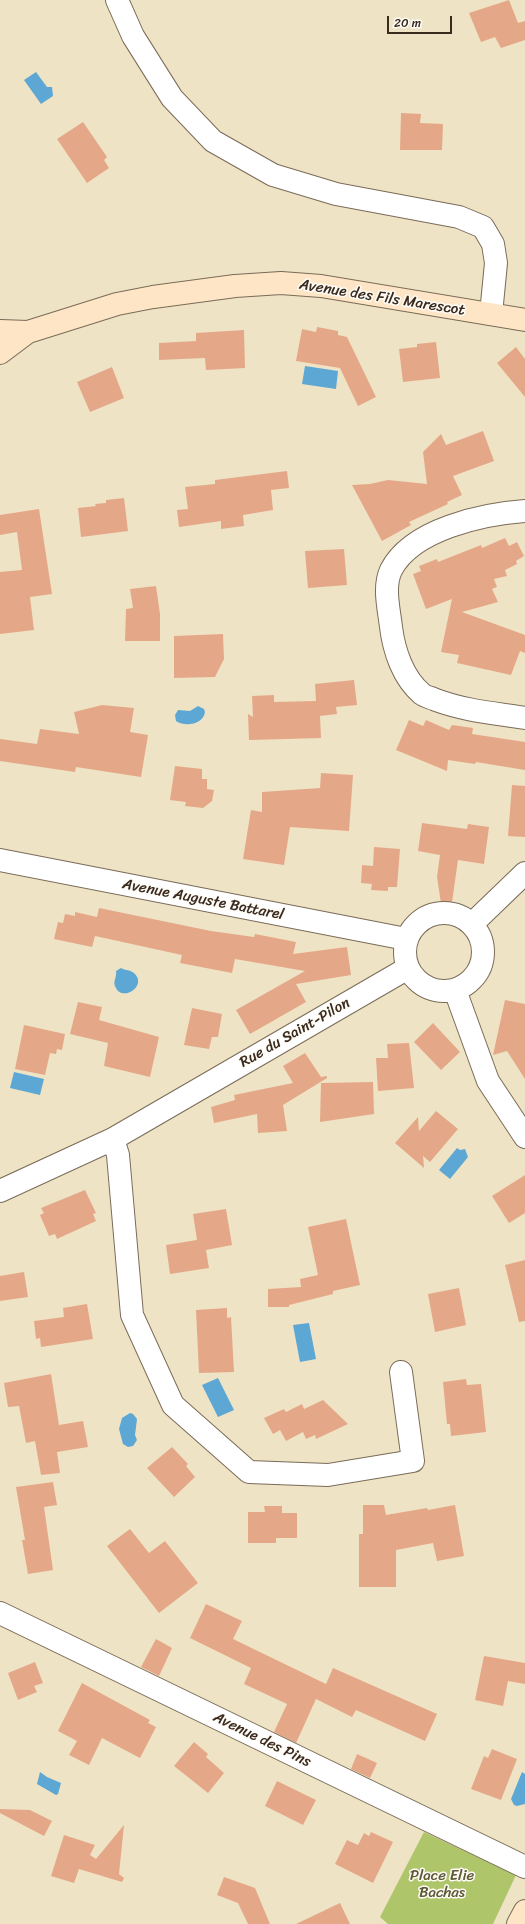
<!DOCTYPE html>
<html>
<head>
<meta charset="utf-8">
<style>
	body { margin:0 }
	#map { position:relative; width:525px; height:1924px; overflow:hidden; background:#efe3c5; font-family:Sriracha,sans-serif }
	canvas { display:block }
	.scale { position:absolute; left:387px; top:16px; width:65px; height:18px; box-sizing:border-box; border:2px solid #3b2a1e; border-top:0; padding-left:5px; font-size:12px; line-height:14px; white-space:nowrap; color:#3b2a1e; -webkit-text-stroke:3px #fdfcf7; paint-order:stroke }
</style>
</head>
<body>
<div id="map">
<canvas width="525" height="1924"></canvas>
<div class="scale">20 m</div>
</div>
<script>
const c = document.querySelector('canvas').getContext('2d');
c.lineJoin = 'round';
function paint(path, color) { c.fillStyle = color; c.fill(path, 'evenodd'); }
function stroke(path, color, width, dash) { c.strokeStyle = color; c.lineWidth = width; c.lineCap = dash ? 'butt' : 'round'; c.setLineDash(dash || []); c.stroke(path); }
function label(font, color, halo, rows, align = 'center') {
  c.font = font + ' Sriracha,sans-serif'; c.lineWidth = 3; c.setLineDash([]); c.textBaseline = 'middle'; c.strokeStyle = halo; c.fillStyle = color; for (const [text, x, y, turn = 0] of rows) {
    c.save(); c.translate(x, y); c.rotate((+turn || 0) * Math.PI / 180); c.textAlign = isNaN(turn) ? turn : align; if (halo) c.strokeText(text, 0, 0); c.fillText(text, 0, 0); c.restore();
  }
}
paint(new Path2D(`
	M424 1832 516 1875 493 1924H388L380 1917Z`), '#afc56a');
paint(new Path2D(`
	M36 72 47 87H52L53 96 41 104 24 80Z
	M305 366 338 371 336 389 302 384Z
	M198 706 204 709 205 712C203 725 185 727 176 721L175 715 178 710 190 711Z
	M121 968C126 971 130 969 135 974 147 987 121 1003 115 986 113 981 117 977 116 971Z
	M14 1072 44 1079 40 1095 10 1088Z
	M457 1148 460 1150 465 1149 468 1157 450 1179 439 1170Z
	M309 1323 316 1359 300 1362 293 1325Z
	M218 1378 234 1410 218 1417 202 1385Z
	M130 1413 133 1414 137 1419 135 1435 137 1440 133 1446 128 1447 123 1444 119 1429 122 1418Z
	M40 1772 47 1777 61 1783 58 1794 56 1795 37 1784Z
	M522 1772 525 1774V1804L517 1806 514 1805 511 1799Z`), '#5ca7d4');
paint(new Path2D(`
	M509 0 518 23 525 21V40L501 48 495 37 481 42 469 13Z
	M401 113 421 114 420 123 443 124 442 150H400Z
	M83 122 107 157 104 160 109 168 87 183 57 139Z
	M317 327 338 331V335L347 337 376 397 358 406 340 368 296 361 302 329 316 332Z
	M244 330 245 368 206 370 205 358 159 360V343L196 341V333Z
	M436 342 440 378 403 382 399 349 417 347V344Z
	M516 347 525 359V397L497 363Z
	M112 367 124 398 90 412 77 382Z
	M483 431 494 461 453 476 462 495 447 502 448 504 409 522 411 525 382 541 352 485 370 484 388 480 427 484 423 452 441 434 446 445Z
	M287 471 289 488 271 490 273 510 243 515 244 526 221 529V521L179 527 177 510 188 509 185 487 215 484V480Z
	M124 498 128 531 81 537 78 508 96 506 95 504 106 503V500Z
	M39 509 52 594 30 597 34 630 0 634V572L22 570 17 532 0 535V515Z
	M505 538 509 546 517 542 524 556 516 561 517 564 505 570 507 576 494 579 497 587 492 589 498 602 462 612 525 635V653L520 651 511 675 457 663 459 655 441 652 452 599 426 609 413 574 421 571 419 566 437 559 438 562 481 545 482 548Z
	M344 549 347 585 308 588 305 551Z
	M156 586 160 614V641H125L126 609 133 608 130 589Z
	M223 634 224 659 215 677 174 678V636Z
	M354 680 357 705 336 707 337 714 320 716 321 738 249 740 248 714 253 717 252 696 274 695V702L316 701 315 684Z
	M102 705 134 708 130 732 148 735 141 777 76 767 75 772 0 761V739L37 744 40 729 79 734 74 712Z
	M409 720 423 726 426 720 449 730 452 725 473 728 472 734 525 742V770L476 762 475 764 448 760 447 771 396 750Z
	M175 766 202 769V779H207V789L214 790 212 801 203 808 185 806 186 802 170 800Z
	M321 773 353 775 349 831 290 827 284 865 243 859 251 810 262 812V792L320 788Z
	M512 785 525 786V837L508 836Z
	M422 823 467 829 468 824 489 827 484 864 458 860 449 923H444L437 877 440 855 418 851Z
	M374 847 400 849 397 887H388V891L371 890 372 884 361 883 362 865 373 866Z
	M99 908 211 931 254 937 255 934 296 942 293 954 347 947 351 975 296 984 306 1002 250 1034 236 1010 305 971 235 959 232 973 180 963 182 955 95 936 92 947 54 939 58 922 63 923 65 914 75 916V912L97 917Z
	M505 1000 525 1004V1079L507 1051 493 1055Z
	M78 1002 102 1007 99 1020 159 1037 150 1077 104 1066 108 1043 70 1034Z
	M192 1008 222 1014 218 1037H212L209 1049 184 1045Z
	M433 1023 460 1052 441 1070 414 1042Z
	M24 1025 65 1034 62 1050 57 1049 56 1054 50 1053 45 1075 15 1069Z
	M409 1043 414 1088 378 1091 376 1058H388L387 1044Z
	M305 1053 321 1077 327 1076V1078L283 1105 287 1131 258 1133 257 1114 214 1123 211 1107 235 1100 234 1095 293 1083 283 1066Z
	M373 1082 374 1114 320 1122 321 1083Z
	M436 1111 458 1129 430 1162 423 1156 424 1168 395 1143 418 1117 419 1131Z
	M525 1175V1213L509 1223 492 1196Z
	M85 1190 96 1213 93 1214 96 1221 57 1239 55 1234 49 1236 40 1215 44 1213 41 1208Z
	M226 1209 232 1245 206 1250 209 1268 170 1274 166 1245 197 1240 193 1214Z
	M346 1219 360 1285 333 1291V1294L289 1305V1307H268V1289L301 1287 300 1279 318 1275 308 1227Z
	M525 1260V1321L519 1322 505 1265Z
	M24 1272 28 1297 0 1301V1276Z
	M459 1288 466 1325 435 1332 428 1294Z
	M87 1304 93 1339 41 1347 40 1338 36 1339 34 1321 64 1317 63 1308Z
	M227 1308V1318L231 1317 234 1372 199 1373 196 1310Z
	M51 1374 59 1425 83 1421 88 1447 57 1452 60 1473 41 1475 35 1441 26 1443 19 1406 8 1407 4 1383Z
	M466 1379 467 1385 481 1384 486 1432 451 1436 450 1424H447L443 1382Z
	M323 1400 348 1424 316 1439 315 1435 306 1439 303 1432 286 1441 280 1430 273 1434 264 1418 284 1409 286 1412 302 1404 304 1409Z
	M172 1447 188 1464 186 1466 195 1477 174 1497 147 1468Z
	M53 1482 57 1505 44 1507 53 1570 28 1574 22 1540H25L16 1487Z
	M363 1505H384L386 1515 427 1508 428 1510 455 1505 464 1556 437 1561 433 1543 396 1550V1587H359V1534H363Z
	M264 1506H282V1513H297V1538H276V1543H248V1512H265Z
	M130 1529 149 1553 165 1541 198 1583 159 1613 107 1546Z
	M206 1604 242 1621 233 1639 326 1684 333 1668 437 1714 425 1741 356 1710 352 1717 316 1699 296 1743 274 1732 287 1704 244 1684 251 1668 190 1638Z
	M156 1639 172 1648 159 1676 141 1667Z
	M484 1656 525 1663V1684L508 1681 503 1706 475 1700Z
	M35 1662 43 1683 34 1686 37 1692 18 1700 8 1673Z
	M82 1683 150 1720 148 1723 156 1727 140 1758 102 1738 89 1765 69 1755 77 1741 58 1731Z
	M194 1742 208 1754 206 1757 224 1773 208 1793 174 1766Z
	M492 1749 517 1759 501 1800 471 1789 484 1756 488 1758Z
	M357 1754 377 1763 370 1778 351 1769Z
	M277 1781 316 1800 303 1825 265 1806Z
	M0 1809 30 1810 52 1821 44 1836 0 1813Z
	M124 1825 119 1874 124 1878 122 1882 79 1869 74 1883 51 1876 64 1835 95 1845 90 1855 96 1859Z
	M371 1832 393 1842 373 1883 335 1864 347 1840 358 1845 364 1833 369 1836Z
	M224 1877 255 1888 270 1924H248L238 1903 217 1895Z
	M340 1903 350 1924H296Z`), '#e4a888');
const street = new Path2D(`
	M117 0 133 36 172 98 213 141 273 175 336 194 459 217 483 227 493 244 496 263 491 314
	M525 511C483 514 412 529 391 570 383 587 389 609 391 627 394 651 403 678 422 694 426 697 432 698 436 700 466 711 494 713 525 718
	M0 860 406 939
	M405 952a39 39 0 1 1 78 0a39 39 0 1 1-78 0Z
	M472 924 525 873
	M455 990 488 1081 525 1137
	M113 1139 118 1155 132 1315 173 1405 249 1472 328 1475 413 1461 401 1372
	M0 1191 113 1139 408 968
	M0 1613 525 1867`);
const secondary = new Path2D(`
	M0 331 28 332 117 304 153 297 235 286 281 283 321 286 525 320
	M0 353 28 332
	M518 1924 525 1911`);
stroke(street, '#7a6b58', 24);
stroke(secondary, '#7a6b58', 24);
stroke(street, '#fff', 22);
stroke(secondary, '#fee5c5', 22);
label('15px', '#3b2a1e', '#fdfcf7', [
	["Avenue des Fils Marescot",382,298,9],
	["Avenue Auguste Battarel",203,900,11],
	["Rue du Saint-Pilon",295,1033,-30],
	["Avenue des Pins",262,1740,26]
]);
label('15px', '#5e5835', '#fdfcf7', [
	["Place Elie",442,1876],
	["Bachas",442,1893]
]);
</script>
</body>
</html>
